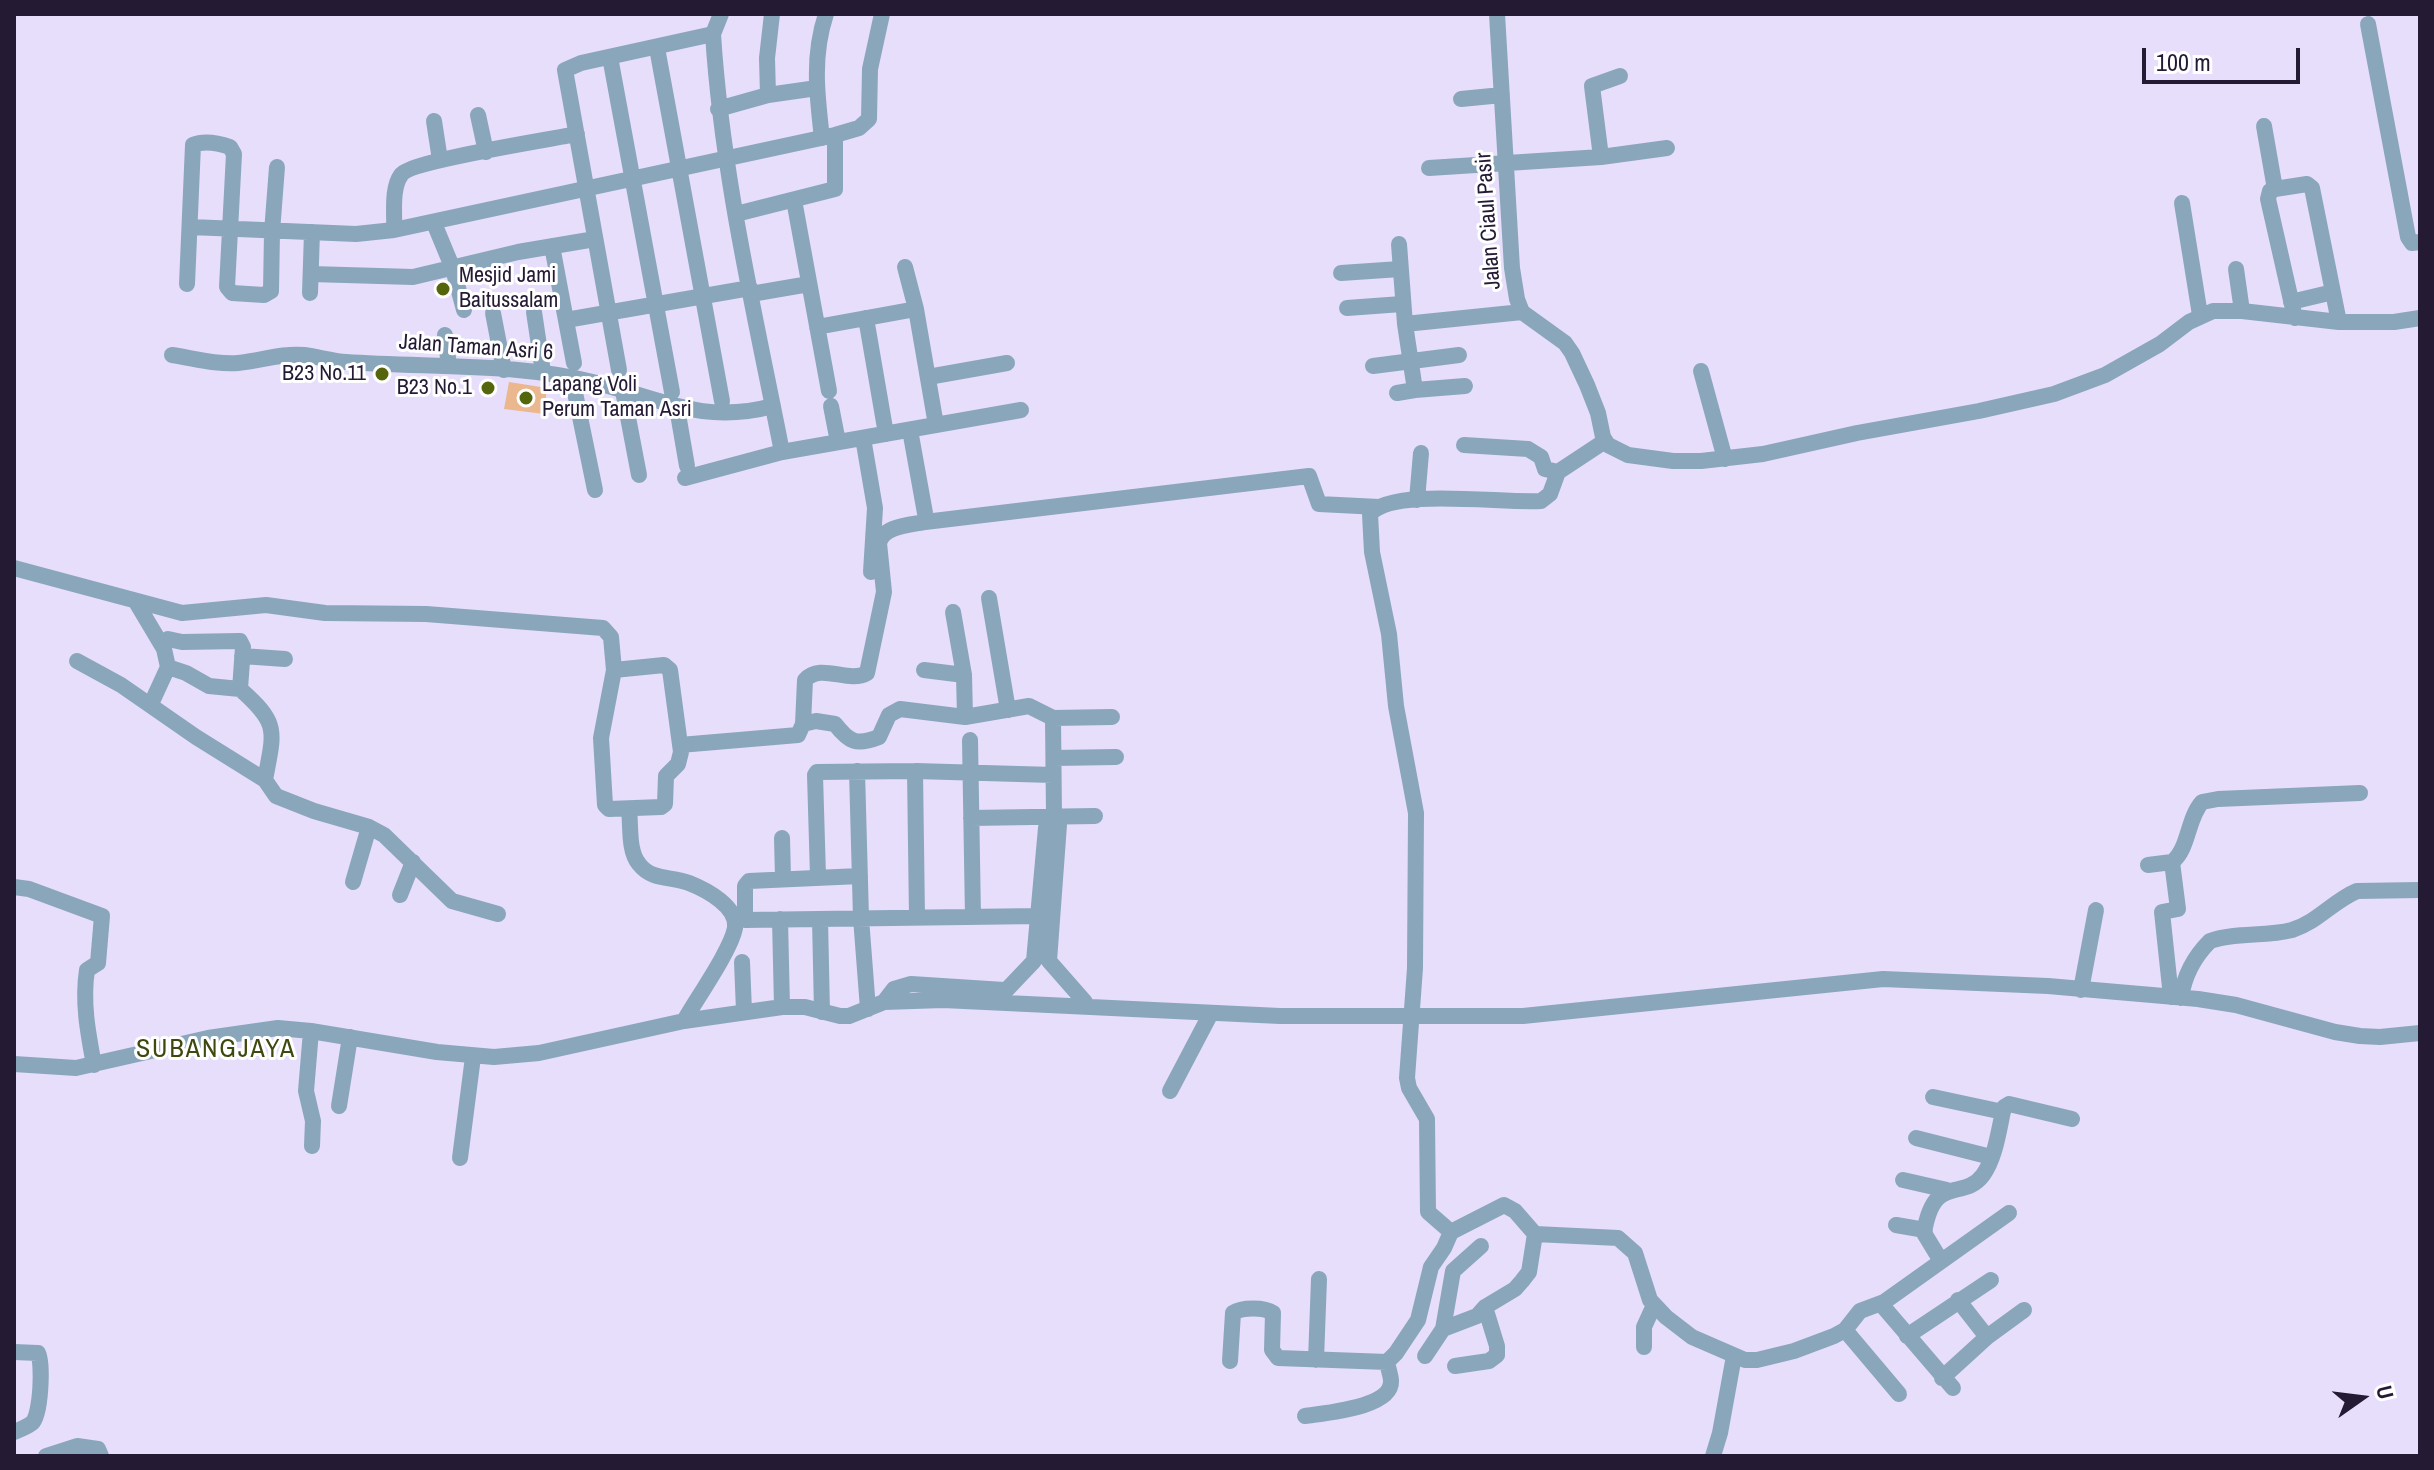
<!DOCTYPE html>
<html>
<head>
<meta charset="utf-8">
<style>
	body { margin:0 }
	#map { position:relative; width:2434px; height:1470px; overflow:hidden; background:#e7defb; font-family:"Archivo Narrow",sans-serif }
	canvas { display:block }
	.frame { position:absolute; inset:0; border:16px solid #241a34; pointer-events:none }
	.north { position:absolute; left:2322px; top:1358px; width:80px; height:80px; -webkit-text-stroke:6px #fff; paint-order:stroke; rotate:76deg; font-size:22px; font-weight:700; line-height:32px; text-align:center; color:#241a34 }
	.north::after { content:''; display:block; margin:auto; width:28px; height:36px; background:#241a34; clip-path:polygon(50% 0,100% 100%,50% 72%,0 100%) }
	.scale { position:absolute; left:2142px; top:48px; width:158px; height:36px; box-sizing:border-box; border:4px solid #241a34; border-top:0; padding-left:10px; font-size:24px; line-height:28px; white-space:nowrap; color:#241a34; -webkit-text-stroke:6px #fff; paint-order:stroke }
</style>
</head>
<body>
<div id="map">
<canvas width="2434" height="1470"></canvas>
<div class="frame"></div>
<div class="north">U</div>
<div class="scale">100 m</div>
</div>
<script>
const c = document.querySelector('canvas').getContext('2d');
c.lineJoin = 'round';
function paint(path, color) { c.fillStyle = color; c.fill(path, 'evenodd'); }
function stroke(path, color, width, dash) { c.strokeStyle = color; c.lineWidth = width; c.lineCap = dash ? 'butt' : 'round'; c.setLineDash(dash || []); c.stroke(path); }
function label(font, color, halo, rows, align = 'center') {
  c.font = font + ' "Archivo Narrow",sans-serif'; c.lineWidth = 6; c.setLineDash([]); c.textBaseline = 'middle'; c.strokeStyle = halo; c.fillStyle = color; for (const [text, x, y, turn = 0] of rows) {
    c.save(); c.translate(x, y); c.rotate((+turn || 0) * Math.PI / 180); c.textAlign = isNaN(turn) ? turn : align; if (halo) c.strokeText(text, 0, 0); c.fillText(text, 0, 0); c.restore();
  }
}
paint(new Path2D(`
	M509 382 547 388 544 414 504 409Z`), '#ebb78e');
stroke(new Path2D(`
	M1497 14 1512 268 1517 299 1522 312 1565 343 1572 353 1587 385 1598 413 1603 437 1608 445 1628 455 1673 461H1701L1763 454 1857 433 1979 411 2054 394 2105 375 2160 344 2189 322 2213 311H2242L2339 322H2394L2420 318
	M2368 24 2408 237 2412 243 2420 242
	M713 34C722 176 755 314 782 452
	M657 48 722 401
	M610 57 672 392
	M768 95 767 58 772 14
	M1461 99 1502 95
	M718 109 768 95 817 88
	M478 115 486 152
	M434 121 440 160
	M2264 126 2275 189
	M822 138C817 95 812 56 826 14
	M1601 157 1592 86 1620 76
	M1429 168 1601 157 1667 148
	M794 200 829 391
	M2182 203 2200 315
	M736 214 835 189V135
	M434 223 453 269 464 310
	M191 227 356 234 394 230 835 135 859 128 869 119 870 69 882 14
	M394 230C395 214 391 189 401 175 410 161 552 139 577 134
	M1399 244 1405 324 1522 312
	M552 246 574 363
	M905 267 916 309 936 425
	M2236 269 2242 311
	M1341 273 1400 269
	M311 274 413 277 518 252 595 239
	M187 284 193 145C205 140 218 143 230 147L234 154 227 287 232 293 264 295 271 291 272 232 277 167
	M310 293 312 232
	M751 294 809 284
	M2291 302 2333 292
	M1347 308 1402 304
	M534 312 543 372
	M493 313 504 370
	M866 318 886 434
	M2295 318 2268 199 2270 191 2275 189 2307 184 2312 188 2339 322
	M566 320 750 288
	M1405 324 1415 390 1465 386
	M817 327 916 309
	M445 335 449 366
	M172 355C193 358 217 365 238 363 261 361 281 353 304 355 319 357 332 361 346 362 431 368 518 362 601 384 665 401 705 424 773 406
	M1373 366 1459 355
	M619 370 565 70 581 63 713 34 721 14
	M1701 371 1725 459
	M928 377 1007 363
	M572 378 595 490
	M623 391 639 475
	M1397 393 1415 390
	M831 406 838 442
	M677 408 687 466
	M910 430 925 513
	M863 438 875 508 871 572
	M1605 441 1558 472 1550 494 1541 501C1504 504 1393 487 1370 514L1372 552 1389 634 1396 706 1416 813 1415 968 1407 1078 1409 1088 1427 1119 1428 1212 1451 1232 1504 1205 1515 1211 1535 1234 1618 1238 1635 1253 1650 1300 1666 1317 1692 1337 1745 1360H1757L1794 1351 1834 1336 1845 1330 1860 1311 1884 1302 2009 1213
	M1464 445 1528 449 1541 457 1545 469 1558 472
	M685 478 782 452 1021 410
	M1417 500 1421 453
	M14 568 182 613 266 605 325 613 426 614 603 628 611 637 614 670 664 665 670 670 681 752 678 764 666 776 665 804 661 807 609 809 605 805 601 738 614 670
	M989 598 1008 710
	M136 602 164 649 168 667 186 673 209 686 240 689C280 724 274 731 265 780
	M953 612 964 675 965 717
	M168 639 182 642 240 641 243 647 240 689
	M242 656 285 659
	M77 661 121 685 196 737 265 780 276 796 314 811 369 827 384 835 452 901 498 914
	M924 670 964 675
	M151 704 168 667
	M1053 718 1054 816 1059 825 1049 961 1085 1002
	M803 724 816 721 835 724C849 742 856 746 879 737L889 715 900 709 965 717 1029 706 1053 718 1112 717
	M970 740 973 917
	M680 745 798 735 803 724 805 680C821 662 848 684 867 673L884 592 879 543C883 526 910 525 925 522L1309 476 1319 504 1379 507
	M1054 758 1116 757
	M857 771 861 918 868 1009
	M915 771 917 917
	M629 809C631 826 628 851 639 864 652 881 671 876 689 883 707 890 738 907 735 928 731 950 697 998 684 1021
	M971 818 1095 816
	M782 838 783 878
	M2148 865 2172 862
	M818 876 815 775 817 772 915 771 1053 775
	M860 876 749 881 745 886V920L1039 916
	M353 882 369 827
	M14 887 29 889 102 916 98 963 87 970C82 1002 88 1033 94 1065
	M400 895 413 862
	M780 919 782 1007
	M820 919 822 1012
	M742 962 744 1011
	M2081 990 2096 910
	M2171 997 2162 912 2178 909 2172 862C2189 849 2187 819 2202 802L2218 799 2360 793
	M2181 998C2184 976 2194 957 2210 941 2236 932 2265 937 2292 930 2318 922 2333 901 2357 891L2420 890
	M884 1002 894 989 911 984 1004 990
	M995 1002 1034 961 1046 828 1054 816
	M311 1031 306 1091 313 1121 312 1146
	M14 1064 76 1068 208 1038 278 1028 311 1031 437 1052 494 1057 539 1053 684 1021 782 1007H805L840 1016H849L884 1002 943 1000 1280 1016H1523L1883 979 2048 986 2198 999 2236 1005 2335 1032 2360 1036 2380 1037 2420 1033
	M1170 1091 1211 1013
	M1933 1097 2003 1112
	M339 1106 350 1037
	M1916 1138 1991 1157
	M460 1158 473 1057
	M1903 1180 1947 1190
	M1896 1225 1925 1230
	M1941 1261 1924 1233C1934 1172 1963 1202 1983 1175 1996 1157 1999 1128 2004 1107L2009 1104 2072 1119
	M1958 1300 1987 1337
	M1881 1304 1953 1388
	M1443 1329 1477 1316 1485 1307 1515 1289 1522 1281 1529 1272 1535 1234
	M1845 1330 1899 1394
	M1907 1336 1991 1280
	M1644 1347V1327L1654 1305
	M14 1352 38 1353C43 1364 41 1415 32 1423 27 1427 19 1430 14 1432
	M1425 1356 1443 1329 1453 1271 1481 1246
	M1316 1360 1319 1279
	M1230 1361 1233 1313C1242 1307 1264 1307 1273 1313L1272 1350 1278 1358 1387 1362
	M1387 1362 1396 1353 1418 1320 1431 1267 1444 1248 1451 1232
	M1455 1366 1489 1361 1497 1355V1346L1485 1307
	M1942 1378 1987 1337 2024 1310
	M1305 1416C1324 1413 1392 1408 1391 1381 1391 1376 1388 1368 1387 1362
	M46 1456 77 1446 98 1449 101 1456
	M1713 1456 1720 1433 1734 1356`), '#8aa6ba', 16);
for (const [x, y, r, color] of [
	[443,289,8,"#55650b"],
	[382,374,8,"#55650b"],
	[488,388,8,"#55650b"],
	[526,398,8,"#55650b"]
]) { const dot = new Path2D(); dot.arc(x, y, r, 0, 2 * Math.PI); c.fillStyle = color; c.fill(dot); stroke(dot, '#fff', 3); }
label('22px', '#241a34', '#fff', [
	["Jalan Ciaul Pasir",1489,221,-94],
	["Jalan Taman Asri 6",476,348,4]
]);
label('22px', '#241a34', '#fff', [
	["Mesjid Jami",459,276],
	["Baitussalam",459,301],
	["B23 No.11",366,374,"right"],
	["Lapang Voli",542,385],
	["Perum Taman Asri",542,410],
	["B23 No.1",472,388,"right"]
], 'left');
c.letterSpacing = '2px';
label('26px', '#3e4910', '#fff', [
	["SUBANGJAYA",216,1050]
]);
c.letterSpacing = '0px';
</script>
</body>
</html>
